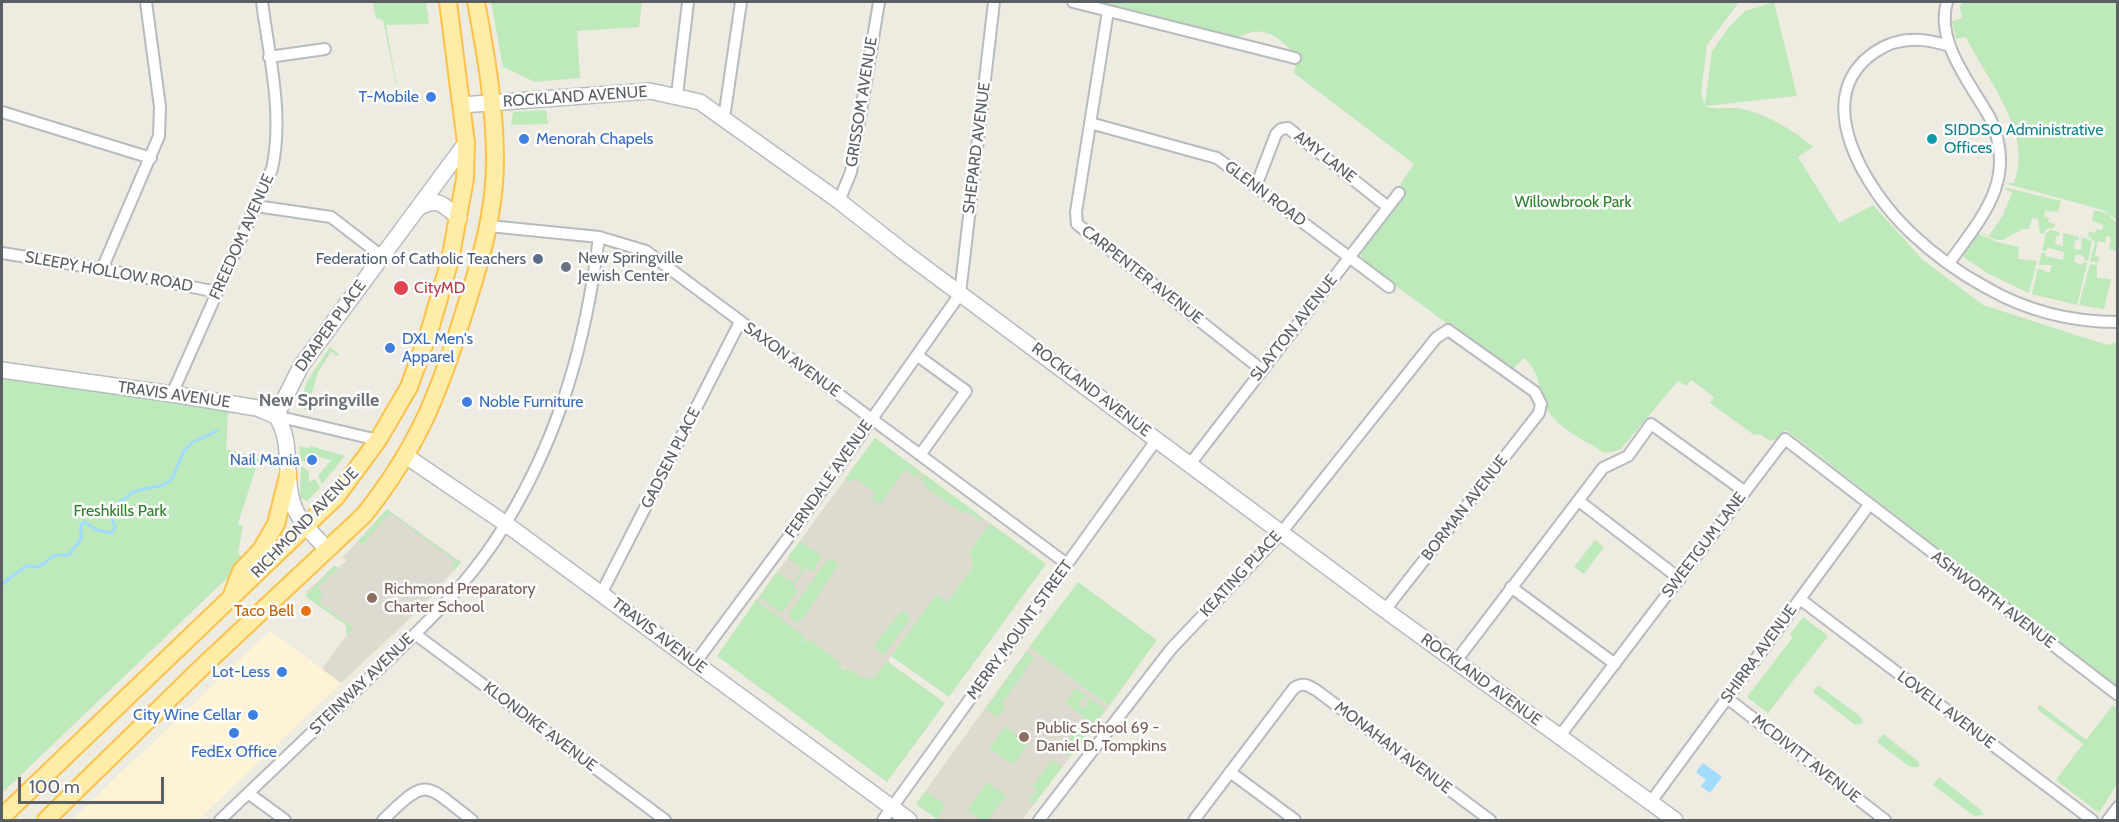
<!DOCTYPE html>
<html>
<head>
<meta charset="utf-8">
<style>
	body { margin:0 }
	#map { position:relative; width:2119px; height:822px; overflow:hidden; background:#eeebe1; font-family:Cabin,sans-serif }
	canvas { display:block }
	.frame { position:absolute; inset:0; border:3px solid #5a5f64; pointer-events:none }
	.scale { position:absolute; left:18px; top:777px; width:146px; height:27px; box-sizing:border-box; border:3px solid #5a5f64; border-top:0; padding-left:8px; font-size:18px; line-height:21px; white-space:nowrap; color:#5a5f64; -webkit-text-stroke:4px #fff; paint-order:stroke }
</style>
</head>
<body>
<div id="map">
<canvas width="2119" height="822"></canvas>
<div class="frame"></div>
<div class="scale">100 m</div>
</div>
<script>
const c = document.querySelector('canvas').getContext('2d');
c.lineJoin = 'round';
function paint(path, color) { c.fillStyle = color; c.fill(path, 'evenodd'); }
function stroke(path, color, width, dash) { c.strokeStyle = color; c.lineWidth = width; c.lineCap = dash ? 'butt' : 'round'; c.setLineDash(dash || []); c.stroke(path); }
function label(font, color, halo, rows, align = 'center') {
  c.font = font + ' Cabin,sans-serif'; c.lineWidth = 5; c.setLineDash([]); c.textBaseline = 'middle'; c.strokeStyle = halo; c.fillStyle = color; for (const [text, x, y, turn = 0] of rows) {
    c.save(); c.translate(x, y); c.rotate((+turn || 0) * Math.PI / 180); c.textAlign = isNaN(turn) ? turn : align; if (halo) c.strokeText(text, 0, 0); c.fillText(text, 0, 0); c.restore();
  }
}
paint(new Path2D(`
	M270 631 341 683 198 820H72Z`), '#fff3d6');
paint(new Path2D(`
	M875 438 990 523 969 552 973 567 947 602 937 595 888 660 890 663 877 681 864 683 754 604Z
	M387 509 461 562 424 605 341 683 322 669 353 627 306 592 335 565 338 568 346 561 343 557Z
	M1029 647 1109 706 1022 820H939L916 804Z`), '#dedad0');
paint(new Path2D(`
	M373 2H426L429 24 386 25 400 105 383 20 376 18Z
	M491 2H642L639 27 577 31 580 78 535 82 503 67Z
	M1099 2H1739L1707 45 1701 93 1705 105 1712 51 1729 27 1745 11 1774 2 1797 96 1705 106C1717 111 1731 106 1743 109 1768 116 1793 129 1813 147L1798 157 1839 223 1873 205 1923 260 1983 305 2107 345 2117 342V687L1786 430 1777 439 1770 441 1760 434 1754 435 1710 403 1714 397 1691 380 1686 386 1678 381 1620 450 1605 453C1586 441 1556 428 1546 407 1537 387 1541 373 1524 358L1514 368 1509 369 1362 261 1361 253 1406 193 1399 186 1414 164 1294 73 1297 56C1276 35 1264 23 1235 39Z
	M1963 2H2117V220L2103 210 2004 183H2014C2034 132 1987 81 1966 37L1956 39 1952 21 1962 18 1960 7Z
	M546 110 548 124 511 125 513 112Z
	M2003 187 2061 201 2058 212 2045 211 2044 216 2049 218 2048 222 2055 224 2054 228 2046 229 2044 234 2040 233 2038 219 2032 218 2029 229H2022L2003 240C1995 241 1987 236 1980 232L1989 236 2003 215 2012 193Z
	M2094 210 2108 214 2117 224V251L2109 249 2111 237 2106 236 2105 243 2098 241 2095 256 2099 257 2098 263 2090 261 2095 242 2088 236 2089 232 2095 233 2096 229 2102 230 2103 225 2092 221Z
	M2051 230 2060 232 2059 236H2056L2055 244 2063 246V233L2079 237 2078 241 2075 240 2074 249 2081 250 2082 237 2092 241 2088 261 2084 260V256L2076 254 2074 262 2082 265 2083 262 2087 263 2077 305 2032 294 2038 268 2050 273 2052 265H2039L2042 252 2046 253 2045 256 2063 260 2064 252 2048 248 2046 251 2042 250 2046 233Z
	M1977 233 1997 242 2019 247 2018 259 2037 261 2029 293 1989 274 1962 256Z
	M2090 264 2097 265V278L2111 279 2104 309 2079 305Z
	M330 347 339 354 337 356 331 352 318 372 308 406 315 408V412L298 408 307 381Z
	M2 379 128 392 229 411C226 425 228 436 226 449L259 458 238 524 243 526 238 553 246 560 2 793Z
	M875 438 921 472 917 478 905 470 880 505 872 499 876 493 854 478 851 482 845 479Z
	M299 446 309 448 310 446 345 456 322 484 318 476 331 460 309 455V465L301 460Z
	M301 465 309 472V482L315 479 320 488 307 501 300 498Z
	M924 474 983 518 981 522 966 511 963 514 925 487 926 484 920 480Z
	M387 509 454 559 461 562 454 571 451 569 455 562 390 513 362 545 358 542Z
	M990 523 1046 564 949 697 891 656 937 594 947 602 973 567 969 552Z
	M1595 540 1604 547 1584 574 1574 567Z
	M800 541 822 556 813 572 806 568 793 586 799 591 781 613 759 597 777 572 793 582 802 568 787 558Z
	M833 560 839 564 803 619 795 623 788 615 826 561Z
	M335 565 343 575 336 570 318 587 323 595 319 602 353 627 347 636 346 625 305 596Z
	M1078 582 1157 640 1109 706 1029 647Z
	M756 600 805 637 803 640 806 642 810 640 840 662 838 665 846 671 848 668 865 679 875 677 887 661 945 703 887 782 717 656Z
	M902 610 909 615 910 620 884 655 873 647Z
	M1803 617 1828 636 1768 713 1747 697 1793 637 1790 634Z
	M1026 652 1035 657 1002 704 1006 707 998 718 985 709Z
	M1818 685 1861 717 1863 723 1855 725 1813 692Z
	M1076 688 1087 696 1080 701 1079 707 1085 708 1089 698 1106 709 1070 757 1061 750 1085 718 1065 703Z
	M2040 705 2086 740 2113 705 2117 708V784L2099 813 2056 780 2083 744 2037 709Z
	M1005 726 1029 743 1013 765 989 748Z
	M1883 734 1918 761 1919 767H1910L1877 742Z
	M1052 760 1062 767 1034 804 1029 800 1037 790 1032 786Z
	M1939 777 1981 810 1984 815 1974 816 1933 785Z
	M987 782 1007 796 988 820H981L967 810Z
	M926 791 946 805 937 819 916 804Z`), '#bde9bb');
paint(new Path2D(`
	M1703 763 1722 777 1710 793 1701 786 1706 780 1696 772Z`), '#a1dbff');
stroke(new Path2D(`
	M2 584 26 566 39 567 55 555H69L81 539V525L84 522 97 530 112 533 115 528 110 513 113 507 135 491 164 485 172 479 184 451 193 442 217 431`), '#a1dbff', 3);
const street = new Path2D(`
	M1073 2 1295 58
	M1947 2C1935 42 1971 84 1990 118 2018 178 1983 216 1949 263
	M1108 11 1076 212 1077 224 1262 370
	M1949 46C1923 37 1898 36 1875 52 1807 98 1867 191 1910 232 1932 253 1959 273 1987 288 2027 311 2072 322 2118 322
	M269 57 325 49
	M677 95 688 2
	M2 112 151 158
	M724 118 741 2
	M1090 123 1217 158 1389 287
	M1256 186 1276 134 1281 129 1288 128 1388 207
	M839 201 851 172 879 2
	M256 206 331 217 383 257
	M489 226 599 237 646 251 1067 564
	M2 253 102 269 217 292
	M102 269 159 136 160 107 146 2
	M918 356 966 391 920 455
	M172 394 272 169C284 114 269 56 262 2
	M276 416 378 440
	M1190 464 1399 193
	M1579 501 1680 579
	M1511 587 1615 664
	M601 594 740 322
	M1800 599 2092 820
	M415 634 665 820
	M1456 661 1603 468 1628 456 1651 424 1744 491
	M695 663 793 531 960 294 994 2
	M1727 698 1885 820
	M1559 737 1785 439 2118 695
	M1230 772 1295 820
	M248 793 285 820
	M1650 803 1869 505
	M220 820C269 773 318 726 368 679 418 632 471 583 506 523 561 432 586 341 599 237
	M383 820C429 775 424 784 472 820
	M883 820 1157 439
	M1039 820 1171 649 1281 533 1436 338 1448 330 1535 392 1541 404 1539 413 1385 610
	M1194 820 1294 688C1303 682 1307 685 1316 690L1490 820
	M2108 820 2118 807`);
const secondary = new Path2D(`
	M462 105 650 91 700 102 839 201 904 252 1385 610 1675 820
	M418 208C438 196 443 205 459 218
	M2 370 172 394 257 408 276 416
	M406 456 506 524 909 820
	M327 549C314 535 299 522 293 504 283 475 294 442 276 416L301 366 466 143`);
const primary = new Path2D(`
	M232 595 241 571 261 550 276 524 288 476
	M2 817 336 497 378 440 409 387 431 326 450 260 465 179 466 143 448 2
	M46 820 200 669 364 515C420 445 441 388 467 303 482 256 495 210 495 160 495 107 486 54 476 2`);
stroke(street, '#b7babf', 14);
stroke(secondary, '#b7bcc1', 18);
stroke(primary, '#fec24a', 20);
stroke(street, '#fff', 10);
stroke(secondary, '#fff', 15);
stroke(primary, '#ffeca6', 16);
for (const [x, y, r, color] of [
	[431,97,6,"#3f7fe0"],
	[524,139,6,"#3f7fe0"],
	[1932,139,6,"#0f9aa8"],
	[538,259,6,"#5c6f8a"],
	[566,267,6,"#6b7280"],
	[401,288,8,"#e0444e"],
	[390,348,6,"#3f7fe0"],
	[467,402,6,"#3f7fe0"],
	[312,460,6,"#3f7fe0"],
	[372,598,6,"#8d6e63"],
	[306,611,6,"#e8710a"],
	[282,672,6,"#3f7fe0"],
	[253,715,6,"#3f7fe0"],
	[234,733,6,"#3f7fe0"],
	[1024,737,6,"#8d6e63"]
]) { const dot = new Path2D(); dot.arc(x, y, r, 0, 2 * Math.PI); c.fillStyle = color; c.fill(dot); stroke(dot, '#fff', 2); }
label('16px', '#366cbe', '#fff', [
	["T-Mobile",419,97],
	["Menorah Chapels",536,139,"left"],
	["DXL Men's",402,339,"left"],
	["Apparel",402,357,"left"],
	["Noble Furniture",479,402,"left"],
	["Nail Mania",300,460],
	["Lot-Less",270,672],
	["City Wine Cellar",241,715],
	["FedEx Office",234,752,"center"]
], 'right');
label('16px', '#5a5f64', '#fff', [
	["ROCKLAND AVENUE",575,97,-4],
	["GRISSOM AVENUE",862,102,-81],
	["SHEPARD AVENUE",977,148,-83],
	["AMY LANE",1325,157,38],
	["GLENN ROAD",1265,194,37],
	["FREEDOM AVENUE",242,237,-66],
	["SLEEPY HOLLOW ROAD",109,272,10],
	["CARPENTER AVENUE",1142,275,38],
	["DRAPER PLACE",331,326,-54],
	["SLAYTON AVENUE",1294,328,-52],
	["SAXON AVENUE",792,360,36],
	["ROCKLAND AVENUE",1091,390,37],
	["TRAVIS AVENUE",174,395,8],
	["GADSEN PLACE",671,458,-63],
	["FERNDALE AVENUE",829,479,-55],
	["BORMAN AVENUE",1465,508,-52],
	["RICHMOND AVENUE",305,523,-46],
	["SWEETGUM LANE",1704,545,-53],
	["KEATING PLACE",1241,574,-47],
	["ASHWORTH AVENUE",1993,600,37],
	["MERRY MOUNT STREET",1020,630,-54],
	["TRAVIS AVENUE",659,636,37],
	["SHIRRA AVENUE",1759,654,-54],
	["ROCKLAND AVENUE",1481,680,36],
	["STEINWAY AVENUE",362,684,-44],
	["LOVELL AVENUE",1946,710,37],
	["KLONDIKE AVENUE",540,727,37],
	["MONAHAN AVENUE",1393,748,37],
	["MCDIVITT AVENUE",1806,759,38]
]);
label('16px', '#0d838f', '#fff', [
	["SIDDSO Administrative",1944,130],
	["Offices",1944,148]
], 'left');
label('16px', '#2c822b', '#fff', [
	["Willowbrook Park",1573,202],
	["Freshkills Park",120,511]
]);
label('16px', '#5b616d', '#fff', [
	["New Springville",578,258],
	["Jewish Center",578,276]
], 'left');
label('16px', '#4e5e75', '#fff', [
	["Federation of Catholic Teachers",526,259]
], 'right');
label('16px', '#be3a42', '#fff', [
	["CityMD",414,288]
], 'left');
label('16px', '#785e54', '#fff', [
	["Richmond Preparatory",384,589],
	["Charter School",384,607],
	["Public School 69 -",1036,728],
	["Daniel D. Tompkins",1036,746]
], 'left');
label('16px', '#c56008', '#fff', [
	["Taco Bell",294,611]
], 'right');
label('bold 18px', '#6b7176', '#fff', [
	["New Springville",319,401]
]);
</script>
</body>
</html>
